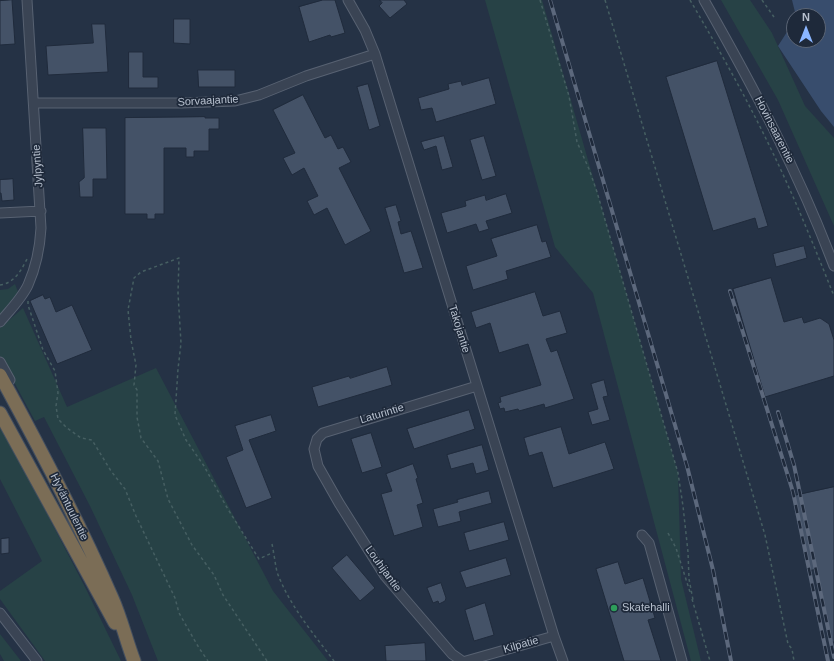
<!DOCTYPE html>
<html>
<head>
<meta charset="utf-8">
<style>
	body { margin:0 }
	#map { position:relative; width:834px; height:661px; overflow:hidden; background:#253245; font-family:Helvetica,sans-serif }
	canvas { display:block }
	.north { position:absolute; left:786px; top:8px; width:40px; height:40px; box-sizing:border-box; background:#1e293a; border:1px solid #5b6575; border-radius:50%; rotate:0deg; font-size:11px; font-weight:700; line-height:16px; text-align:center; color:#b7c0ce }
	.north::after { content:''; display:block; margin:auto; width:14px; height:18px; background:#8bb6ff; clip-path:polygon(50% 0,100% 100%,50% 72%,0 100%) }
</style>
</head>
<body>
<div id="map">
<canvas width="834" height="661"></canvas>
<div class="north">N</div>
</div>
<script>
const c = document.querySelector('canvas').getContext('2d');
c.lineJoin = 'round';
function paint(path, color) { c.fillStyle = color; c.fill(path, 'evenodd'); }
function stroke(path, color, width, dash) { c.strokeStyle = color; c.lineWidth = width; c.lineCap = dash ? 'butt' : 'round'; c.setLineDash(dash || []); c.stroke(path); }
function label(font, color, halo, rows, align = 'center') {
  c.font = font + ' Helvetica,sans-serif'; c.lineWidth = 3.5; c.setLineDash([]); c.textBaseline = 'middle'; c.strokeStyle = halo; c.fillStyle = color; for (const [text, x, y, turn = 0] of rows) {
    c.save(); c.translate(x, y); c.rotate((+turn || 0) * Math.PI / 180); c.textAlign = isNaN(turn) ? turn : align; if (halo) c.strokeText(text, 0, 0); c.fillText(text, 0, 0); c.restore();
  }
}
paint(new Path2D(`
	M485 0H542L678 473 681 579 701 661H691L593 293 555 247Z
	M721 0H750L772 33 805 106 834 138V226L778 100Z
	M15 284 18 292 0 315V290L8 289Z
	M23 308 67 407 156 368 273 591 328 661H158L132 595 90 506 44 417 35 421 0 356V328Z
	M0 423 86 589 121 661H45L0 599V591L42 561 0 479Z
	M0 634 21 661H4L0 654Z`), '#274246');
paint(new Path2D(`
	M792 0H834V127L821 111 778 46 794 21V40H818V16H796Z`), '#384d6d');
const building = new Path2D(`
	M12 0 15 44 0 45V1Z
	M323 0H335L345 33 331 37 330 35 309 42 299 7Z
	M380 0H404L407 4 390 18 379 6 382 3Z
	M174 19H190V44L174 43Z
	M92 24H105L108 72 48 75 46 46 93 43Z
	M129 52H143V77H158V88H129Z
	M717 61 768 226 758 229 755 218 713 231 666 77Z
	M198 70H235V87H199Z
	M489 78 496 104 436 122 432 108 421 110 418 98 449 89 448 84 461 81 462 85Z
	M368 84 380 126 369 130 357 87Z
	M303 95 325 138 331 135 338 149 343 147 351 162 339 168 371 231 345 245 327 208 314 215 307 201 318 196 304 168 292 175 283 158 295 153 273 110Z
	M205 117V118H219V129H209V151H194V157H186V148H164V214H155V219H147V214H125V118Z
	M83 128H106L107 179H93V197H80L79 182 84 178Z
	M444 136 453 167 442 170 436 146 424 150 421 142Z
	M484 136 496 176 482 180 470 140Z
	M13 179 14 200 2 201 1 193H0V180Z
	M506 194 512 213 486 221 489 229 479 232 476 224 447 233 441 213 466 206 465 201 485 195 486 200Z
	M396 205 401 221 398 222 401 234 411 231 423 268 404 273 385 208Z
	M537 225 542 242 546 241 551 257 506 271 508 279 473 290 466 266 497 256 491 239Z
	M804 246 807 258 776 267 773 254Z
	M771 278 784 322 802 317 804 323 820 318 829 324 834 340V376L765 397 733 289Z
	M535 292 543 316 560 311 567 333 546 339 551 352 557 350 574 399 545 408 544 404 519 411 518 409 505 412 504 408 500 409 498 403 501 402 500 397 541 385 528 344 499 353 490 323 476 328 471 312Z
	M43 295 45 299 50 297 56 312 72 305 92 350 57 364 30 301Z
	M387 367 392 385 318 407 312 387 349 376 350 378Z
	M604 380 608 396 603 397 610 420 592 425 588 412 598 409 591 384Z
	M469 410 475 429 414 449 407 429Z
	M271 415 276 431 249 440 272 498 246 508 226 457 243 450 235 426Z
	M561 427 569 454 605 442 614 469 553 488 542 452 529 456 524 438Z
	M371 433 382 467 362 473 351 439Z
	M482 445 489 470 476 474 473 463 451 469 447 455Z
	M413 464 418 478 416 479 423 503 417 505 423 527 394 536 381 494 392 491 386 474Z
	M834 487V642H831L816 569 809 571 793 496Z
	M489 491 492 503 459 512 461 521 438 527 433 509 458 502 457 500Z
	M504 522 509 540 469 551 464 533Z
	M9 538V553L1 554V539Z
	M347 555 375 588 360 601 332 568Z
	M506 558 511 575 466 588 460 572Z
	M618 562 625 584 643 578 655 618 648 620 661 661H624L596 569Z
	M441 583 446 598 445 601 439 604 438 601 433 603 427 588Z
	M485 603 494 635 474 641 465 610Z
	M425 643 426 661H386L385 646Z`);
paint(building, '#445267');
stroke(building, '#202b3c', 1);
const minor = new Path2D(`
	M348 0 365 30 375 54 554 636 563 661
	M704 0C753 86 799 173 834 266
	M34 103H182L235 101 259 95 306 76 375 54
	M0 213 41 211
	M0 322C10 310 22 298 28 285 36 267 40 246 41 228L27 0
	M0 362 10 380
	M642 535 649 543 682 661
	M0 613 37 661
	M462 661 452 654 385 576 339 503 318 466 314 449 317 439 323 433 477 386
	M466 661 554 636`);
const highway = new Path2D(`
	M0 375C40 448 79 522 112 598 121 618 126 640 134 661
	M0 413 115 623`);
stroke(minor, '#586272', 11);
stroke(highway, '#444f5f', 15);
stroke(new Path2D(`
	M540 0 569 96 577 142 589 169 597 192 678 473 683 506 688 552 689 579 693 600
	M605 0 765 535 788 644 792 649 794 661
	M690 0C718 48 746 97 770 147 794 196 814 246 834 296
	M762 0 774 17
	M0 285C15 283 22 269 28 257
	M28 301V305L43 350 55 371 58 393 56 406 58 419 67 428 81 438 92 440 111 471 125 489 136 516 175 598 179 613 199 648 208 661
	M668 533 676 548 690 592
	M272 544C274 553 275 563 277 572 289 605 313 633 334 661
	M692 599 710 661
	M267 661 223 595 214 575 192 545 168 499 158 461 141 438 137 417V390L134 385 136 365 131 340 128 310 134 278 141 272 179 258 178 293 181 343 178 369 175 415 186 440 204 466 226 506 259 559 274 552`), '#465f62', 1.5, [3, 3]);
stroke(minor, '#3a4454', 9);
stroke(highway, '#7b6d56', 13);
const rail = new Path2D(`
	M550 0 687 466 713 570 731 661
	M730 291 793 492 828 661
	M778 412 794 465 834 657`);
stroke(rail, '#5c687c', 4);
stroke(rail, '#1e293a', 2.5, [8]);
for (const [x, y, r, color] of [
	[614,608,4,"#2e9e5b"]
]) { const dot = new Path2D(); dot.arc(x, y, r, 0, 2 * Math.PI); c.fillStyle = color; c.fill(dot); stroke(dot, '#1e293a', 1.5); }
label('11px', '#b7c0ce', '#1e293a', [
	["Sorvaajantie",208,101,-3],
	["Hovinsaarentie",774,130,63],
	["Jylpyntie",38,166,-94],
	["Takojantie",459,329,73],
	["Laturintie",382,414,-17],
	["Hyväntuulentie",69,507,64],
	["Louhijantie",383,569,54],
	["Kilpatie",521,645,-16]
]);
label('11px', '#b7c0ce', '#1e293a', [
	["Skatehalli",622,608]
], 'left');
</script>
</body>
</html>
